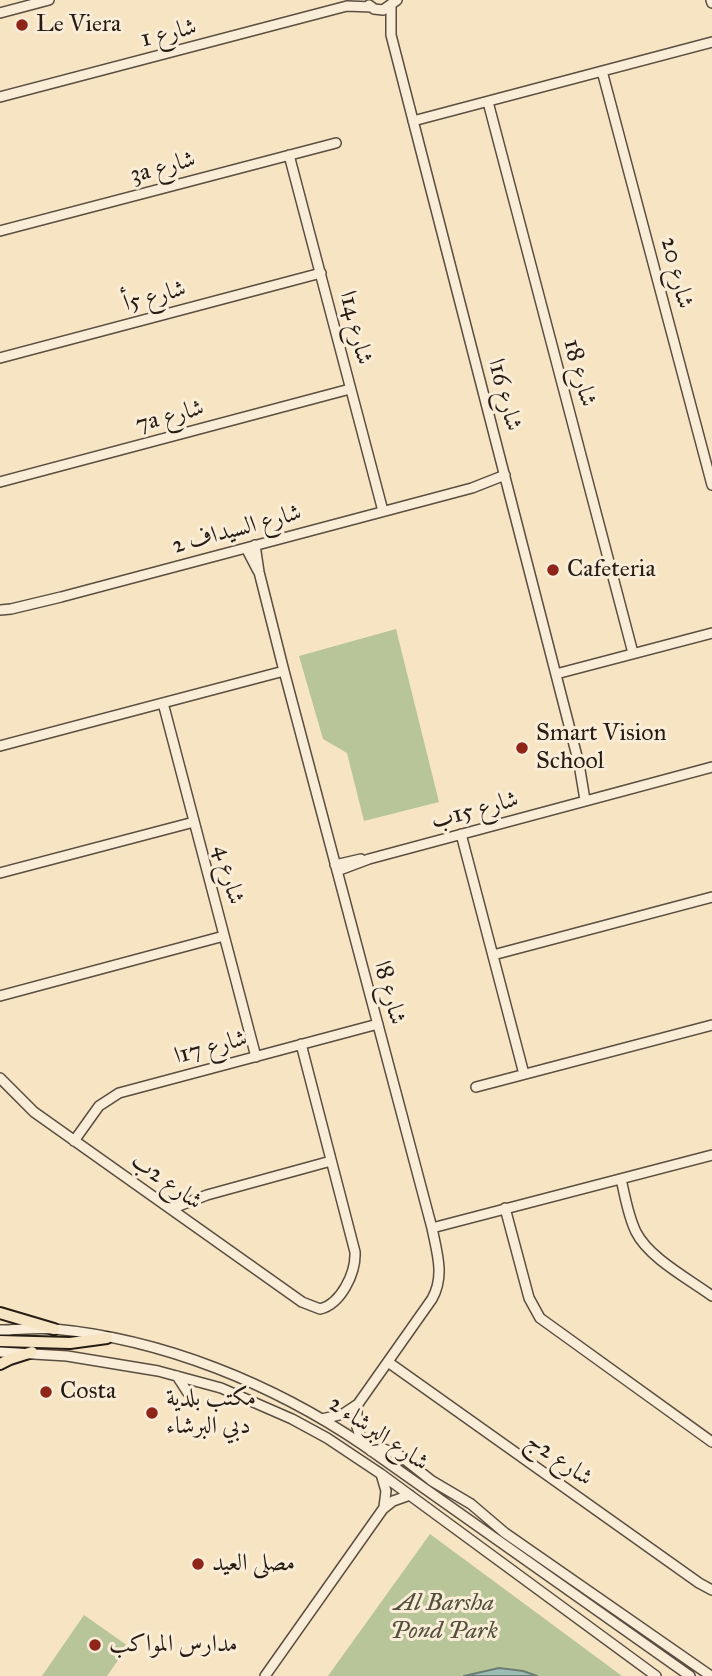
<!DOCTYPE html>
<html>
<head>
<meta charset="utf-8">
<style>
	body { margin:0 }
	canvas { display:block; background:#f7e4c3 }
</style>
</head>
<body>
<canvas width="712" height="1676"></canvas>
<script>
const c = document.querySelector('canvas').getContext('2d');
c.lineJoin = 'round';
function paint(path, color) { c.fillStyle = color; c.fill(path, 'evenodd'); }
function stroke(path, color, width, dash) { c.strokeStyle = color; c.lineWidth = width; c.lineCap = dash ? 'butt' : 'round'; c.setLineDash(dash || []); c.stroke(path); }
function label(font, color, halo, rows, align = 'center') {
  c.font = font + ' "IM FELL Great Primer",Amiri,serif'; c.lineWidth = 6; c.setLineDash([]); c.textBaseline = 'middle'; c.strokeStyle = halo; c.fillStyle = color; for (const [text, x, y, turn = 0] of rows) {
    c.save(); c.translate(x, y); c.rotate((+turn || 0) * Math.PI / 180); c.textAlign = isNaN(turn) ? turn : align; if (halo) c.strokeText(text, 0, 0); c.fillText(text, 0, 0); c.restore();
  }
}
paint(new Path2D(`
	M396 629 439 802 364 821 347 753 323 739 299 656Z
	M430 1534 622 1676H328Z
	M84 1615 128 1646 107 1676H42Z`), '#b7c598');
const water = new Path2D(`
	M499 1668 523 1671 537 1676H464Z`);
paint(water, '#9dbeb6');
stroke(water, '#6d7d75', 2);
const minor = new Path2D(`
	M711 0 712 3
	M369 5 374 9 383 10 397 0
	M391 6V35L579 764 585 800
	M0 13 49 0
	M602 71 712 485
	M0 97 347 6 372 7
	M488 102 633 653
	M413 121 712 42
	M289 155 383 511
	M0 231 336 143
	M0 358 321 273
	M0 482 350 389
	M255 545 259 572 284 671 432 1228C437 1253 445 1276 432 1299L358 1404 343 1414 322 1419
	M246 548 258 571
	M0 610 11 609 61 597 472 488 505 475
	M556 674 712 633
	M163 703 256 1057
	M0 746 284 671
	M461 834 524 1074
	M335 865 361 859
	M337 871 369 859 712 767
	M0 873 194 822
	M493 955 712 897
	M0 996 224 936
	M0 1078 34 1112 302 1302 320 1309C341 1304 356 1273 355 1252L301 1044
	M476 1087 712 1025
	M74 1141 99 1106 119 1093 378 1024
	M621 1179C625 1196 628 1216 636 1232 649 1258 689 1279 712 1296
	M505 1208 529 1298 540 1318 712 1442
	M171 1209 207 1195 331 1161
	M432 1228 712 1155
	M0 1330C18 1330 36 1327 54 1329 163 1339 273 1384 363 1445L690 1676
	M0 1352 67 1356 158 1371 221 1388 292 1419 327 1438 381 1474 656 1676
	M388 1362 699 1583 712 1590
	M177 1376 188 1393
	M357 1406V1427L363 1445
	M371 1451 384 1449 399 1455 432 1481 471 1504 505 1533 711 1676
	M381 1474 386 1491 384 1507
	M265 1676 383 1509 393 1501 410 1495`);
const major = new Path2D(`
	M0 1313 54 1329
	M0 1341 70 1343 107 1338
	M0 1364 10 1359 32 1352`);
stroke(minor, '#5a4e40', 12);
stroke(major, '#261c14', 14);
stroke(minor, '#faedd8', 9);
stroke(major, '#f7e4c3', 10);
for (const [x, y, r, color] of [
	[22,25,7,"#8f2418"],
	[553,570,7,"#8f2418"],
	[522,748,7,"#8f2418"],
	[46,1392,7,"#8f2418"],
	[152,1413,7,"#8f2418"],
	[198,1564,7,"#8f2418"],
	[95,1645,7,"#8f2418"]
]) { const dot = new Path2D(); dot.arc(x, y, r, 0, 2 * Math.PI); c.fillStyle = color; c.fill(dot); stroke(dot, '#faedd8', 2.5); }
label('24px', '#261c14', '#faedd8', [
	["Le Viera",36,25],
	["Cafeteria",567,570],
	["Smart Vision",536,734],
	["School",536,762],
	["Costa",60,1392],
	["مكتب بلدية",166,1399],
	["دبي البرشاء",166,1427],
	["مصلى العيد",212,1564],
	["مدارس المواكب",109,1645]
], 'left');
label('24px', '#261c14', '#faedd8', [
	["شارع 1",169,34,-14],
	["3a شارع",163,168,-15],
	["شارع 20",676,273,76],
	["شارع 5أ",155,297,-15],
	["شارع 14ا",355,328,76],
	["شارع 18",579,373,75],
	["شارع 16ا",504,395,75],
	["7a شارع",170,417,-15],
	["شارع السيداف 2",237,530,-15],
	["شارع 15ب",475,811,-15],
	["شارع 4",228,875,75],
	["شارع 8ا",389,993,75],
	["شارع 17ا",211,1048,-15],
	["شارع 2ب",166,1182,35],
	["شارع البرشاء 2",378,1434,34],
	["شارع 2ج",559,1460,35]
]);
label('italic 24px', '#524f3c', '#faedd8', [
	["Al Barsha",444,1604],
	["Pond Park",444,1632]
]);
</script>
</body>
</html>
